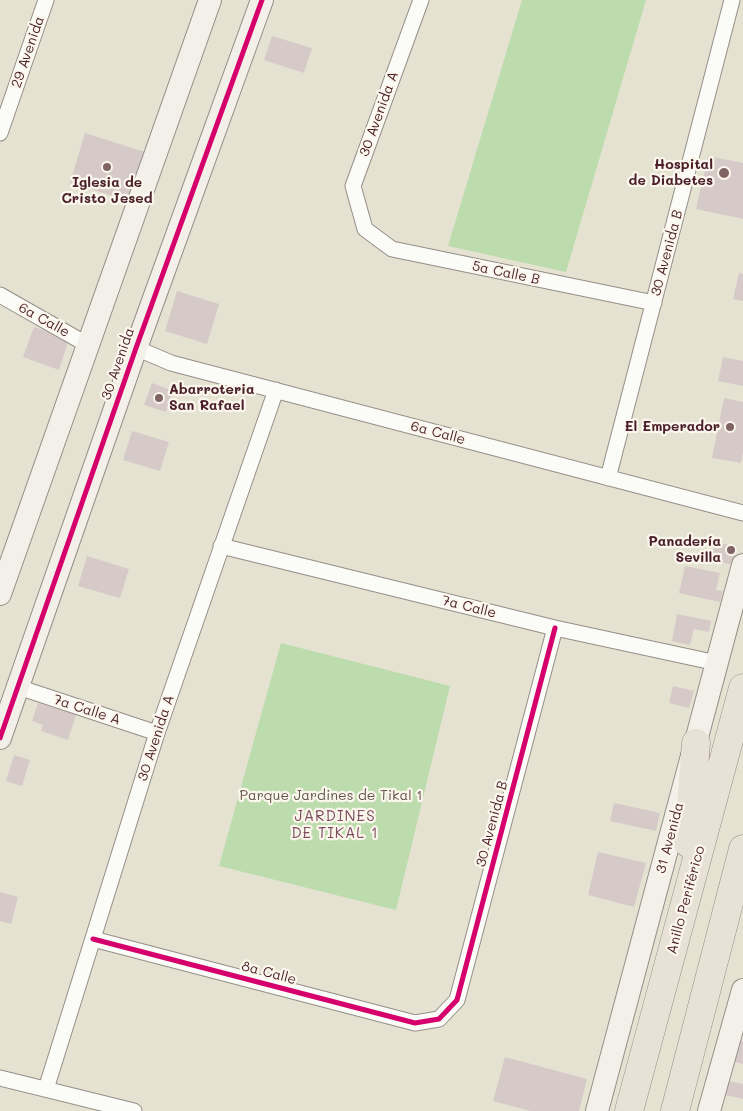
<!DOCTYPE html>
<html>
<head>
<meta charset="utf-8">
<style>
	body { margin:0 }
	canvas { display:block; background:#e5e2d2 }
</style>
</head>
<body>
<canvas width="743" height="1111"></canvas>
<script>
const c = document.querySelector('canvas').getContext('2d');
c.lineJoin = 'round';
function paint(path, color) { c.fillStyle = color; c.fill(path, 'evenodd'); }
function stroke(path, color, width, dash) { c.strokeStyle = color; c.lineWidth = width; c.lineCap = dash ? 'butt' : 'round'; c.setLineDash(dash || []); c.stroke(path); }
function label(font, color, halo, rows, align = 'center') {
  c.font = font + ' Mali,sans-serif'; c.lineWidth = 4.5; c.setLineDash([]); c.textBaseline = 'middle'; c.strokeStyle = halo; c.fillStyle = color; for (const [text, x, y, turn = 0] of rows) {
    c.save(); c.translate(x, y); c.rotate((+turn || 0) * Math.PI / 180); c.textAlign = isNaN(turn) ? turn : align; if (halo) c.strokeText(text, 0, 0); c.fillText(text, 0, 0); c.restore();
  }
}
paint(new Path2D(`
	M522 0H646L566 272 448 246Z
	M281 643 450 686 396 910 219 866Z`), '#bcdcad');
paint(new Path2D(`
	M272 36 312 48 304 73 264 60Z
	M85 133 145 152 130 201 70 183Z
	M708 156 743 163V219L696 209Z
	M739 273 743 274V301L733 299Z
	M177 291 219 304 207 344 165 331Z
	M34 327 69 339 59 370 23 357Z
	M723 357 743 361V386L718 381Z
	M152 383 173 391 166 412 144 405Z
	M724 398 743 402V452L741 463 712 458Z
	M132 431 169 442 160 471 123 460Z
	M715 542 737 547 733 565 711 560Z
	M87 556 129 569 120 598 78 586Z
	M685 566 720 573 716 590 723 591 720 602 679 593Z
	M677 614 711 621 709 632 694 629 690 645 672 641Z
	M673 686 694 691 689 708 669 703Z
	M38 703 76 715 68 740 41 731 43 725 32 721Z
	M14 755 30 760 22 786 6 781Z
	M614 803 660 813 656 831 610 821Z
	M598 852 646 863 634 907 588 895Z
	M0 892 18 897 11 924 0 921Z
	M737 1039 743 1041V1064L731 1061Z
	M505 1057 587 1079 579 1111H530L493 1101Z
	M728 1081 743 1084V1099L725 1095Z`), '#d6cac8');
const street = new Path2D(`
	M421 0 353 186 365 229 392 249 654 303
	M0 133 46 0
	M0 295 88 345
	M136 348 171 363 743 513
	M608 478 732 0
	M221 546 555 628 717 663
	M18 687 157 733
	M93 939 415 1023 439 1019 457 1000 555 628
	M0 1078 134 1111
	M46 1089 157 733 276 390`);
const secondary = new Path2D(`
	M0 594 210 0
	M0 738 136 348 262 0
	M597 1111 743 565
	M709 1111 743 990`);
const highway = new Path2D(`
	M688 843 696 743
	M629 1111 743 688
	M675 1111 743 849`);
stroke(street, '#968e88', 17);
stroke(secondary, '#968e88', 24);
stroke(highway, '#968e88', 29);
stroke(street, '#fbfbf8', 15);
stroke(secondary, '#f3f0ea', 22);
stroke(highway, '#e8e1d5', 28);
stroke(new Path2D(`
	M0 738 136 348 262 0
	M93 939 415 1023 439 1019 457 1000 555 628`), '#d6006c', 5);
for (const [x, y, r, color] of [
	[107,167,5,"#806365"],
	[724,173,6,"#806365"],
	[159,398,5,"#806365"],
	[730,427,5,"#806365"],
	[731,550,5,"#806365"]
]) { const dot = new Path2D(); dot.arc(x, y, r, 0, 2 * Math.PI); c.fillStyle = color; c.fill(dot); stroke(dot, '#fbf7ec', 2); }
label('14px', '#4a1f2b', '#fbf7ec', [
	["29 Avenida",28,52,-71],
	["30 Avenida A",379,114,-70],
	["30 Avenida B",667,253,-75],
	["5a Calle B",506,273,12],
	["6a Calle",44,320,29],
	["30 Avenida",118,364,-71],
	["6a Calle",438,433,15],
	["7a Calle",469,607,14],
	["7a Calle A",87,710,18],
	["30 Avenida A",156,738,-72],
	["30 Avenida B",492,824,-75],
	["31 Avenida",670,838,-75],
	["Anillo Periférico",686,900,-75],
	["8a Calle",269,973,15]
]);
label('bold 14px', '#4a1f2b', '#fbf7ec', [
	["Hospital",713,165],
	["de Diabetes",713,181],
	["Iglesia de",107,183,"center"],
	["Cristo Jesed",107,199,"center"],
	["Abarroteria",169,390,"left"],
	["San Rafael",169,406,"left"],
	["El Emperador",720,427],
	["Panadería",721,542],
	["Sevilla",721,558]
], 'right');
label('14px', '#625649', '#fbf7ec', [
	["Parque Jardines de Tikal 1",331,796]
]);
c.letterSpacing = '1px';
label('15px', '#7d4d5f', '#fbf7ec', [
	["JARDINES",335,816],
	["DE TIKAL 1",335,833]
]);
c.letterSpacing = '0px';
</script>
</body>
</html>
